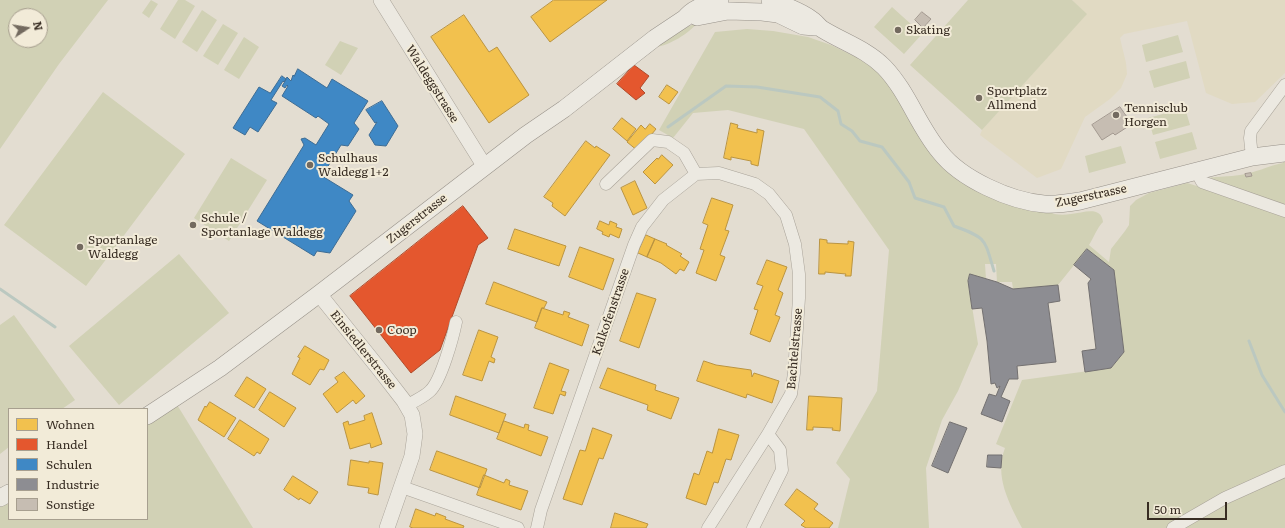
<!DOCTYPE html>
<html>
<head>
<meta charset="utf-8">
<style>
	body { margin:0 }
	#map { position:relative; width:1285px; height:528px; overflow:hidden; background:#e3ddd1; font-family:Literata,serif }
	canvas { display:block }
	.legend { position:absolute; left:8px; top:408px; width:140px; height:112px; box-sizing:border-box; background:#f2ebd8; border:1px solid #a79f8f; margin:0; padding:5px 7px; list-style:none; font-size:12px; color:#372c22 }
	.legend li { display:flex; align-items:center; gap:8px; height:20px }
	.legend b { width:20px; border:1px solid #a79f8f }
	.north { position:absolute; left:8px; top:8px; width:40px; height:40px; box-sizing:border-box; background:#f2ebd8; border:1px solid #a79f8f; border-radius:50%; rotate:78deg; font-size:11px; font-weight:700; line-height:16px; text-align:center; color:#372c22 }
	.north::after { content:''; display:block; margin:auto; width:14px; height:18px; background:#736a5f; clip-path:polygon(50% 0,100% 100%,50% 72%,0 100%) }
	.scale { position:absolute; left:1147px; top:502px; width:80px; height:18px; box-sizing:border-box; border:2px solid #372c22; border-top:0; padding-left:5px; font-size:12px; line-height:14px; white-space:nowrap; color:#372c22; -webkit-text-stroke:3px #f2ebd8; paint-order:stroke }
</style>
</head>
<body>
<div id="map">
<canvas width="1285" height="528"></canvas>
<ul class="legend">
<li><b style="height:11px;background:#f2c14e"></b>Wohnen</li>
<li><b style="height:11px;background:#e4572e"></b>Handel</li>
<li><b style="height:11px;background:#3f88c5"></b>Schulen</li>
<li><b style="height:11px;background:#8d8d92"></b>Industrie</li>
<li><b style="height:11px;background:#c6bdb2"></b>Sonstige</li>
</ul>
<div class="north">N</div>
<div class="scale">50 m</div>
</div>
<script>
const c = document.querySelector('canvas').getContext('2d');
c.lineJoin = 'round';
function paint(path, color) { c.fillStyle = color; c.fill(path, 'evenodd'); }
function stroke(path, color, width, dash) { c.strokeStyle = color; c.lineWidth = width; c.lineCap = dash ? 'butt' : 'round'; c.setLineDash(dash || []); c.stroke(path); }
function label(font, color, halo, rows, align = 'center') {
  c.font = font + ' Literata,serif'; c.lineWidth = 4; c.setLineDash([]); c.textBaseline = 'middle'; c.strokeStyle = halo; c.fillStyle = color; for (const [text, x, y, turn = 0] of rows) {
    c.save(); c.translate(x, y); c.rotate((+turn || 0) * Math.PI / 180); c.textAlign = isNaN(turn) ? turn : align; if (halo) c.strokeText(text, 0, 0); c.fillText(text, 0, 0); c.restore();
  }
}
paint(new Path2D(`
	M1072 0H1285V73L1255 102 1232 104 1206 93 1187 21 1124 34 1120 38 1126 63 1127 74 1121 88 1110 99 1085 117 1061 169 1037 178 980 135 982 130 1086 14Z`), '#e1dac3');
paint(new Path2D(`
	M0 0H108L59 64 0 149ZM16 16H40V40H16Z
	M151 0 158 4 149 18 142 13Z
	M178 0H185L195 6 175 39 160 29Z
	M968 0H1072L1087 14 982 130 910 65Z
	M892 7 922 34 904 54 874 27Z
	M202 10 217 20 197 52 182 42Z
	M697 23C690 33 668 46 656 47L682 29Z
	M223 24 238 33 218 65 203 56Z
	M747 29 773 31 808 37 831 45 870 64 885 78 928 149 1054 214C1060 215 1065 215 1071 214 1083 213 1101 205 1103 222 1098 226 1093 239 1089 245L1109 262 1111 249 1125 231 1129 225 1130 206 1136 200 1149 193 1187 183 1210 190 1208 178C1218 176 1229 177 1240 175 1255 173 1268 166 1283 163V160H1285V528H1022C1009 503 994 476 1005 448L996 444 1022 380 1111 368 1124 352 1114 270 1087 249 1058 285 1013 289 1012 282H997L996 264H985L986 279 968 281 978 344 958 391 942 420 926 468 929 528H838L850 479 836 463 877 391 889 250 804 129 728 110 693 113 673 138 659 130 715 32Z
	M1178 35 1183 52 1146 62 1142 45Z
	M244 37 259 47 239 79 224 70Z
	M340 41 358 48 341 75 325 65Z
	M1186 61 1190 78 1154 88 1149 71Z
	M103 92 185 154 86 286 4 225Z
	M1185 108 1190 125 1153 135 1148 118Z
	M1192 132 1197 149 1160 159 1155 142Z
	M1121 146 1126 163 1089 173 1085 156Z
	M231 158 267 180 229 241 194 218Z
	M179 254 229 313 119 405 69 346Z
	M14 315 75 400 62 409H9V447L0 454V325Z
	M171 395 253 528H0V503L9 498V519H147V414Z`), '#d1d1b5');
const homes = new Path2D(`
	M554 0H607L550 42 531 17Z
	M464 15 489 52 497 47 529 95 489 123 431 37Z
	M667 85 678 92 669 104 659 97Z
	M622 118 636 129 627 141 613 129Z
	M731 123 738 125 737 128 757 133V129L764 131 758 166 751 164V161L731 157V160L724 158Z
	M650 124 656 129 638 151 627 142 641 125 645 129Z
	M586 141 595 148 596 146 610 155 565 216 552 206 553 203 544 197Z
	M662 155 673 165 655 184 643 172 657 158 658 159Z
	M635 181 647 208 633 215 621 188Z
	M712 198 733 205 725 230 729 231 720 255 725 257 716 281 696 273 704 250 700 249 708 225 703 223Z
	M600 221 609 225 610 221 617 224 616 227 622 229 619 238 610 234 609 237 602 234 603 232 597 229Z
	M515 229 566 246 559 266 508 249Z
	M646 235 655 239 647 257 638 253Z
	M655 239 667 244 666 245 682 254 680 256 689 262 684 271 680 269 676 274 661 263 647 257Z
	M820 239 827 240V243L848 244V241L854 242 851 276H845L846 274 825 272V274H819Z
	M580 247 614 259 603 290 569 277Z
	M767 260 787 267 778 290 783 293 775 315 780 317 770 342 750 334 758 310 754 309 763 286 757 284Z
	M494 282 547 302 544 308H542L537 322 486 304Z
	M637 293 656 299 639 348 620 341Z
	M542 308 563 315 564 311 570 313 568 317 589 325 582 346 535 328Z
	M479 330 498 337 491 357 495 359 494 363 489 361 482 381 463 375Z
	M305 346 329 360 324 370 320 369 310 385 292 374 300 358 298 357Z
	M704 361 716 365 751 370 752 377 754 373 779 381 772 403 747 394 746 398 697 381Z
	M550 363 569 370 561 391 566 392 565 396 560 394 553 414 534 408Z
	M608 368 656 385 655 390 679 398 671 419 647 410 648 405 600 388Z
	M344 372 365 396 356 404 353 400 337 413 323 394 338 382 335 378Z
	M247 377 266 389 254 408 235 396Z
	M270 392 296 408 284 427 259 410Z
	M456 396 506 414 499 433 450 415Z
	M809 396 842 398 840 431 832 430 833 428 813 427V430H807Z
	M210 402 236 418 224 437 198 420 205 406 206 407Z
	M372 413 382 444 371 448 370 443 350 449 343 423 348 421 349 425 365 420 364 416Z
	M240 420 269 439 260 454 257 452 254 456 228 439Z
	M504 421 524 428 525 424 529 425 528 430 548 437 541 456 497 439Z
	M593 428 612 435 603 459 599 458 582 505 563 499 580 450 585 451Z
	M719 429 739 435 731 460 726 459 718 483 714 482 706 505 686 498 694 473 699 475 707 451 712 453Z
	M437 451 487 469 480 488 430 470Z
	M351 460 369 463V461L383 463 378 495 368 493 369 488 348 485Z
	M484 475 504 483 506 479 510 481 509 485 528 491 521 510 477 495Z
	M293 476 318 492 310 504 300 498 299 500 284 490Z
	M797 489 818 504 814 509 833 523 829 528H806L801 525 805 521 785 505Z
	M416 509 435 516 436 513 446 517 445 519 464 526 463 528H413L410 527Z
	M615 513 648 524 646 528H611Z`);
paint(homes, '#f2c14e');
stroke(homes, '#ba9441', 1);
const shops = new Path2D(`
	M634 65 649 76 640 88 645 93 636 100 617 84Z
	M463 206 488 238 478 245 440 350 411 373 350 296Z`);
paint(shops, '#e4572e');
stroke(shops, '#b04a2a', 1);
const schools = new Path2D(`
	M298 69 327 88 332 79 368 101 354 123 359 129 348 146 341 145 322 176 353 195 349 201 356 211 330 253 317 251 314 256 257 221 304 145 301 139 305 138 316 145 329 124 318 116 316 118 282 96 288 86 287 85 285 88 282 86 284 83 287 77 291 81 293 75 294 76Z
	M282 76 286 79 284 82 283 81 271 100 277 103 258 132 250 127 245 135 233 128 259 87 270 93Z
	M382 101 398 126 386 146 375 145 369 135 377 122 375 123 366 110Z`);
paint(schools, '#3f88c5');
stroke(schools, '#3d6c94', 1);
const industry = new Path2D(`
	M1087 249 1114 270 1124 352 1111 368 1085 372 1082 351 1096 349 1088 283 1091 279 1074 265Z
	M970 274 997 282 1013 289 1058 285 1060 301 1048 303 1056 362 1017 366 1018 379H1009L1001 397 1010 401 1002 422 981 414 989 394 996 396 1000 386 997 388 995 383 991 384 987 341 982 308 972 309 968 281Z
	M950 422 967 428 948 473 932 466Z
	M988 455H1002L1001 468 987 467Z`);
paint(industry, '#8d8d92');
stroke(industry, '#737070', 1);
stroke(new Path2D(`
	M668 127 726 86 757 87 820 97 838 111 841 124 852 131 860 141 882 147 909 182 915 198 944 207 954 226C987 238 984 238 994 271
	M0 289 55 327
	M1249 341 1262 375 1285 412`), '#bbc8c0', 3);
const building = new Path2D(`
	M922 12 931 19 923 28 915 20Z
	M1120 107 1132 124 1115 135 1113 133 1102 140 1092 125Z
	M1251 173 1252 176 1246 177 1245 174Z`);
paint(building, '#c6bdb2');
stroke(building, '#a39990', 1);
const minor = new Path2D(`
	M1252 157 1250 138 1251 131 1285 85
	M1196 171 1202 182 1285 211
	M606 184 652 140 668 142 684 153 696 174
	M407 406C414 401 424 397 430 391 441 381 453 337 456 322
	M402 487 518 528
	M537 528 541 510 634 245 642 227 663 200 696 174 719 173 755 184 769 194 786 215 795 244 799 274V298L794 373 791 394 768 434 708 528
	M753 528 782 470 780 450 768 434
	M1173 528 1225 498 1285 471`);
const tertiary = new Path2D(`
	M381 0 485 167
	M319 294 380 370 404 401 412 415 415 434 412 456 387 528`);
const secondary = new Path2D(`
	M770 0C783 5 799 10 811 19 815 21 818 26 822 29 843 42 866 49 884 67 908 92 918 126 940 152 961 179 1010 201 1044 204 1056 205 1068 203 1080 201L1252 157 1285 153
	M697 17 728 11 762 12 778 14 803 26 815 27
	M147 416 220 368 319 294 526 135 564 109 655 38 685 18C694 7 707 4 720 0
	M0 498 9 493`);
stroke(minor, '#a9a399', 13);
stroke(tertiary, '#a9a399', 16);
stroke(secondary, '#98928a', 18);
stroke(minor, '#ece9e1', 12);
stroke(tertiary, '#ece9e1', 15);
stroke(secondary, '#ece9e1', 17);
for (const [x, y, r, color] of [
	[898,30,4,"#736a5f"],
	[979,98,4,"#736a5f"],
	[1116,115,4,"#736a5f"],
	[310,165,4,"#736a5f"],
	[193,225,4,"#736a5f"],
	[80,247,4,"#736a5f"],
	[379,330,4,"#736a5f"]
]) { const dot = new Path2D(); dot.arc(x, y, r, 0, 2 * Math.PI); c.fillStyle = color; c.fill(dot); stroke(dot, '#f2ebd8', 1.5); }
label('12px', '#372c22', '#f2ebd8', [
	["Skating",906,30],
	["Sportplatz",987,91],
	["Allmend",987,105],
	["Tennisclub",1124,108],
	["Horgen",1124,122],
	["Schulhaus",318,158],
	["Waldegg 1+2",318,172],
	["Schule /",201,218],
	["Sportanlage Waldegg",201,232],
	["Sportanlage",88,240],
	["Waldegg",88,254],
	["Coop",387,330]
], 'left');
label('12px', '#372c22', '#f2ebd8', [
	["Waldeggstrasse",432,84,58],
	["Zugerstrasse",1091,196,-12],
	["Zugerstrasse",417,219,-38],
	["Kalkofenstrasse",611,312,-71],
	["Bachtelstrasse",795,349,-85],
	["Einsiedlerstrasse",363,350,51]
]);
</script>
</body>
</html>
